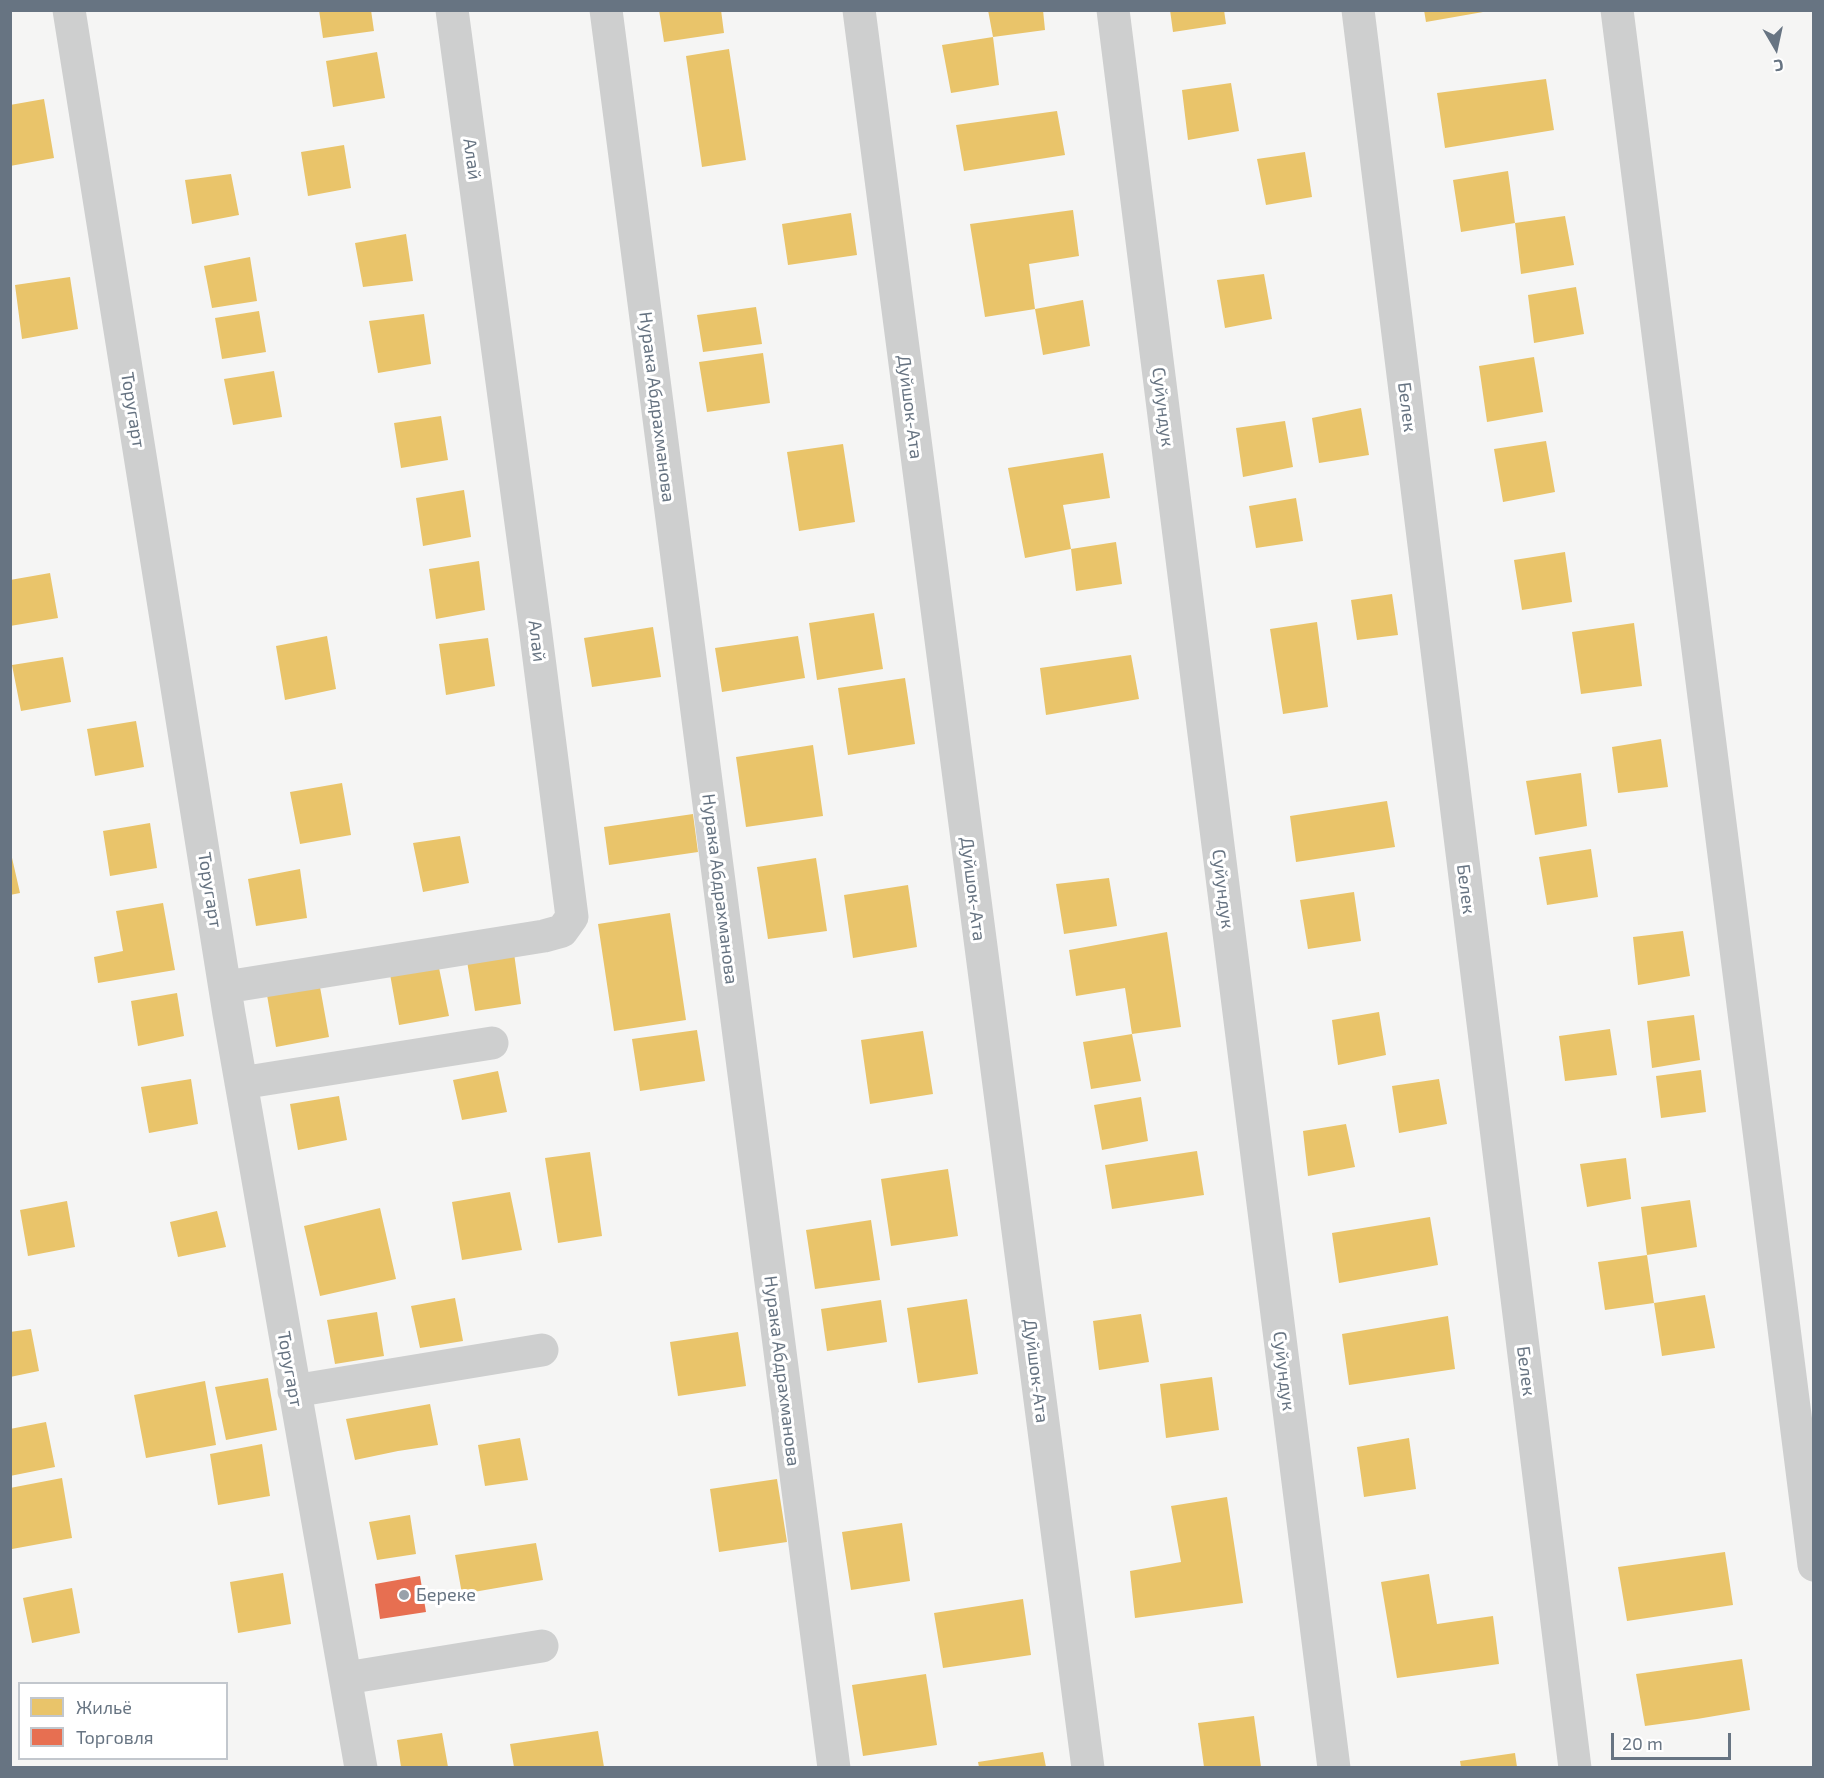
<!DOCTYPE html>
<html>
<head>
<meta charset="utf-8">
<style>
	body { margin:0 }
	#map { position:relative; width:1824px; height:1778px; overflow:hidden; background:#f5f5f4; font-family:"Exo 2",sans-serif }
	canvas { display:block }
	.frame { position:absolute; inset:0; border:12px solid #677482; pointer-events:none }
	.legend { position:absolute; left:18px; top:1682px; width:210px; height:78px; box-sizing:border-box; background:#fff; border:2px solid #c2c7cd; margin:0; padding:8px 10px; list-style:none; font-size:18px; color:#677482 }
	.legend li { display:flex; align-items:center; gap:12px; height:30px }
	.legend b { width:30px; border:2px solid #c2c7cd }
	.north { position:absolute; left:1746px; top:18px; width:60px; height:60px; -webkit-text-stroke:4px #fff; paint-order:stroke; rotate:171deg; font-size:16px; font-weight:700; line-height:24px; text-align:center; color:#677482 }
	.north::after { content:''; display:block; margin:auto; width:21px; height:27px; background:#677482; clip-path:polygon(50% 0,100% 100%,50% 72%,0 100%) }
	.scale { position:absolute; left:1611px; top:1733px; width:120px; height:27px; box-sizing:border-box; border:3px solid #677482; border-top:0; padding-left:8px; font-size:18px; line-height:21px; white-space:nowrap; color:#677482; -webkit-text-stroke:4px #fff; paint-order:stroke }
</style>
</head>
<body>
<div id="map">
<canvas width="1824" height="1778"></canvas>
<div class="frame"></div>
<ul class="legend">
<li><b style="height:16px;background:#e9c46a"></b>Жильё</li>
<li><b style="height:16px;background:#e76f51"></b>Торговля</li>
</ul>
<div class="north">С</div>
<div class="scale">20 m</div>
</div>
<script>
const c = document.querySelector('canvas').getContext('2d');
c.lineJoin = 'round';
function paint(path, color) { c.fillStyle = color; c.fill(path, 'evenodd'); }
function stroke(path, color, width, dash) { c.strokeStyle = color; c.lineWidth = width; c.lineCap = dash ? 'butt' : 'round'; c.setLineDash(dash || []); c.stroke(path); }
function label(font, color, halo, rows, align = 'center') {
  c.font = font + ' "Exo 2",sans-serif'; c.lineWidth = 6; c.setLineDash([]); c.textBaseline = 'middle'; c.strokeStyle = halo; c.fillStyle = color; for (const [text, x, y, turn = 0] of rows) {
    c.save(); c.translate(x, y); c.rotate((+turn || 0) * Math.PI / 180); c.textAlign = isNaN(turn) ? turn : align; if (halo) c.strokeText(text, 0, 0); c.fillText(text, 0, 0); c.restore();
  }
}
paint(new Path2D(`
	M319 10H371L374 31 323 38Z
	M659 10H721L724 33 664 42Z
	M988 10H1043L1045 30 993 37Z
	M1170 10H1224L1226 24 1173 32Z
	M1424 10H1483V12L1426 22Z
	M993 37 999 85 951 93 942 45Z
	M729 49 746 160 702 167 686 56Z
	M377 52 385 98 333 107 326 61Z
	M1546 79 1554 130 1445 148 1437 93Z
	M1231 83 1239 131 1188 140 1182 90Z
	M44 99 54 158 10 166V105Z
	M1057 111 1065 155 964 171 956 125Z
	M344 145 351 188 308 196 301 152Z
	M1305 152 1312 197 1266 205 1257 159Z
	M1508 171 1515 223 1565 216 1574 265 1521 274 1515 223 1461 232 1453 180Z
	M231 174 239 215 192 224 185 180Z
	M1073 210 1079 256 1029 264 1035 309 1083 300 1090 346 1043 355 1035 309 985 317 970 224Z
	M851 213 857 255 788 265 782 224Z
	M406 234 413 281 363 287 355 243Z
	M250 257 257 301 212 308 204 266Z
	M1264 274 1272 319 1225 328 1217 280Z
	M70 277 78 329 22 339 15 285Z
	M1576 287 1584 334 1534 343 1528 295Z
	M756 307 762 344 703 352 697 315Z
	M259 311 266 352 222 359 215 318Z
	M424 314 431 364 378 373 369 321Z
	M763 353 770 403 707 412 699 362Z
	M1534 357 1543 412 1487 422 1479 366Z
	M274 371 282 417 233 425 224 379Z
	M1361 408 1369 455 1319 463 1312 418Z
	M441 416 448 460 401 468 394 423Z
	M1285 421 1293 467 1243 477 1236 428Z
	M1546 441 1555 492 1503 502 1494 449Z
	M843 444 855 522 799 531 787 452Z
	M1103 453 1110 498 1063 505 1071 549 1116 542 1122 584 1076 591 1071 549 1025 558 1008 468Z
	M464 490 471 537 423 546 416 498Z
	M1296 498 1303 541 1256 548 1249 506Z
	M1565 552 1572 602 1522 610 1514 560Z
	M479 561 485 610 436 619 429 569Z
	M50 573 58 618 10 626V580Z
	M1392 594 1398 635 1357 640 1351 600Z
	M874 613 883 669 817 680 809 623Z
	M1317 622 1328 707 1283 714 1270 629Z
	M1634 623 1642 686 1581 694 1572 632Z
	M653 627 661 677 592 687 584 638Z
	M327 636 336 689 285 700 276 646Z
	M798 636 805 678 722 692 715 648Z
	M488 638 495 686 446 695 439 644Z
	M1131 655 1139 699 1046 715 1040 668Z
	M63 657 71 702 21 711 12 665Z
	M905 678 915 744 848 755 838 688Z
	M136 721 144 767 95 776 87 729Z
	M1661 739 1668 787 1618 793 1612 747Z
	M813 745 823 816 746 827 736 757Z
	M1581 773 1587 826 1535 835 1526 781Z
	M342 783 351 835 300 844 290 792Z
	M1387 801 1395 847 1296 862 1290 816Z
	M693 814 698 852 609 865 604 827Z
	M150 823 157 868 110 876 103 831Z
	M460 836 469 883 423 892 413 843Z
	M10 849 20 893 10 895Z
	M1591 849 1598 897 1547 905 1539 857Z
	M816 858 827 931 768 939 757 867Z
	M300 869 307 918 256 926 248 879Z
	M1109 878 1117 926 1064 934 1056 884Z
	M908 885 917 947 853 958 844 895Z
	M1354 892 1361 941 1308 949 1300 900Z
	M163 903 175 970 98 983 94 957 123 951 116 911Z
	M670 913 686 1020 614 1031 598 924Z
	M1683 931 1690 976 1638 985 1633 937Z
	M1167 932 1181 1027 1132 1034 1141 1081 1091 1089 1083 1042 1132 1034 1125 988 1076 996 1069 950Z
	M514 953 521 1004 475 1011 467 961Z
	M439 968 449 1016 399 1025 390 974Z
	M320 987 329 1037 276 1047 267 995Z
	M177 993 184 1036 138 1046 131 1001Z
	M1379 1012 1386 1055 1338 1065 1332 1020Z
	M1694 1015 1700 1060 1652 1068 1647 1021Z
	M1610 1029 1617 1075 1565 1081 1559 1036Z
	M697 1030 705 1081 640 1091 632 1039Z
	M923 1031 933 1094 870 1104 861 1040Z
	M1701 1070 1706 1112 1661 1118 1656 1076Z
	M498 1071 507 1112 462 1120 453 1080Z
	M191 1079 198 1124 149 1133 141 1087Z
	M1439 1079 1447 1124 1399 1133 1392 1086Z
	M339 1096 347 1140 298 1150 290 1104Z
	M1141 1097 1148 1141 1102 1150 1094 1105Z
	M1346 1124 1355 1167 1308 1176 1303 1131Z
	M1197 1151 1204 1195 1112 1209 1105 1165Z
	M590 1152 602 1236 558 1243 545 1158Z
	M1626 1158 1631 1199 1587 1207 1580 1164Z
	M948 1169 958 1236 891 1246 881 1179Z
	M510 1192 522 1250 462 1260 452 1202Z
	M1690 1200 1697 1247 1647 1255 1641 1207Z
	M67 1201 75 1247 28 1256 20 1210Z
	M380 1208 396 1279 320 1296 304 1226Z
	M217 1211 226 1247 178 1257 170 1222Z
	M1430 1217 1438 1265 1339 1283 1332 1233Z
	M871 1220 880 1280 815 1289 806 1230Z
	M1647 1255 1654 1303 1605 1310 1598 1262Z
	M1705 1295 1715 1348 1662 1356 1654 1303Z
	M455 1298 463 1341 420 1348 411 1306Z
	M967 1299 978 1374 918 1383 907 1308Z
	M881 1300 887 1342 827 1351 821 1309Z
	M377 1312 384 1356 335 1364 327 1320Z
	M1141 1314 1149 1362 1099 1370 1093 1321Z
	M1448 1316 1455 1369 1349 1385 1342 1334Z
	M31 1329 39 1371 10 1377V1332Z
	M738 1332 746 1386 678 1396 670 1342Z
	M1212 1377 1219 1430 1166 1438 1160 1384Z
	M268 1378 277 1430 226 1440 215 1387Z
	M205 1381 216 1445 146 1458 134 1395Z
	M430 1404 438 1445 398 1451 355 1460 346 1419Z
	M46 1422 55 1467 10 1476V1429Z
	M520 1438 528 1480 485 1486 478 1445Z
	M1409 1438 1416 1489 1364 1497 1357 1447Z
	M262 1444 270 1496 218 1505 210 1454Z
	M62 1478 72 1538 12 1549 10 1488Z
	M777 1479 787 1542 719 1552 710 1489Z
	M1227 1497 1243 1603 1135 1618 1130 1571 1181 1562 1171 1506Z
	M410 1515 416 1554 377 1560 369 1522Z
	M902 1523 910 1581 851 1590 842 1532Z
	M536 1543 543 1580 462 1594 455 1555Z
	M1725 1552 1733 1605 1627 1621 1618 1567Z
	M283 1573 291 1624 238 1633 230 1582Z
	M1429 1574 1437 1624 1493 1616 1499 1664 1397 1678 1381 1582Z
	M72 1588 80 1633 32 1643 23 1598Z
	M1023 1599 1031 1655 943 1668 934 1613Z
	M1742 1659 1750 1710 1697 1719 1645 1726 1636 1674Z
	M926 1674 937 1745 863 1756 852 1685Z
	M1254 1716 1261 1767H1204L1198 1723Z
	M598 1731 604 1767H514L510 1744Z
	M442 1733 448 1767H401L397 1740Z
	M1043 1752 1046 1767H979L978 1762Z
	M1515 1753 1517 1767H1461L1460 1761Z`), '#e9c46a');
paint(new Path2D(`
	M420 1576 426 1612 380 1619 375 1584Z`), '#e76f51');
stroke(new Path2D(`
	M69 10 229 1014 361 1768
	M606 10 834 1768
	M859 10 1088 1768
	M1113 10 1334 1768
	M1358 10 1575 1768
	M1617 10 1814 1565
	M226 987 544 936 562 931 572 917 535 627 452 10
	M241 1083 492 1043
	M294 1391 542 1350
	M346 1678 542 1646`), '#cecfcf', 33);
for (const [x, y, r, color] of [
	[404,1595,6,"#99a1aa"]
]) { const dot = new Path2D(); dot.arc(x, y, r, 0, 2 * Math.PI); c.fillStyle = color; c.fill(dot); stroke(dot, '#fff', 2); }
label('18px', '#677482', '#fff', [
	["Алай",472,159,82],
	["Нурака Абдрахманова",657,407,83],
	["Дуйшок-Ата",910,407,83],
	["Суйундук",1163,407,83],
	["Белек",1407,407,83],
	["Торугарт",133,410,81],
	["Алай",537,641,83],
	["Нурака Абдрахманова",720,889,83],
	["Дуйшок-Ата",973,889,83],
	["Суйундук",1223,889,83],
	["Белек",1466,889,83],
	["Торугарт",210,890,81],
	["Торугарт",290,1369,80],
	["Нурака Абдрахманова",782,1371,83],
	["Дуйшок-Ата",1036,1371,83],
	["Суйундук",1284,1371,83],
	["Белек",1526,1371,83]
]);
label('18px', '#677482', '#fff', [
	["Береке",416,1595]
], 'left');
</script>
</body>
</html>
